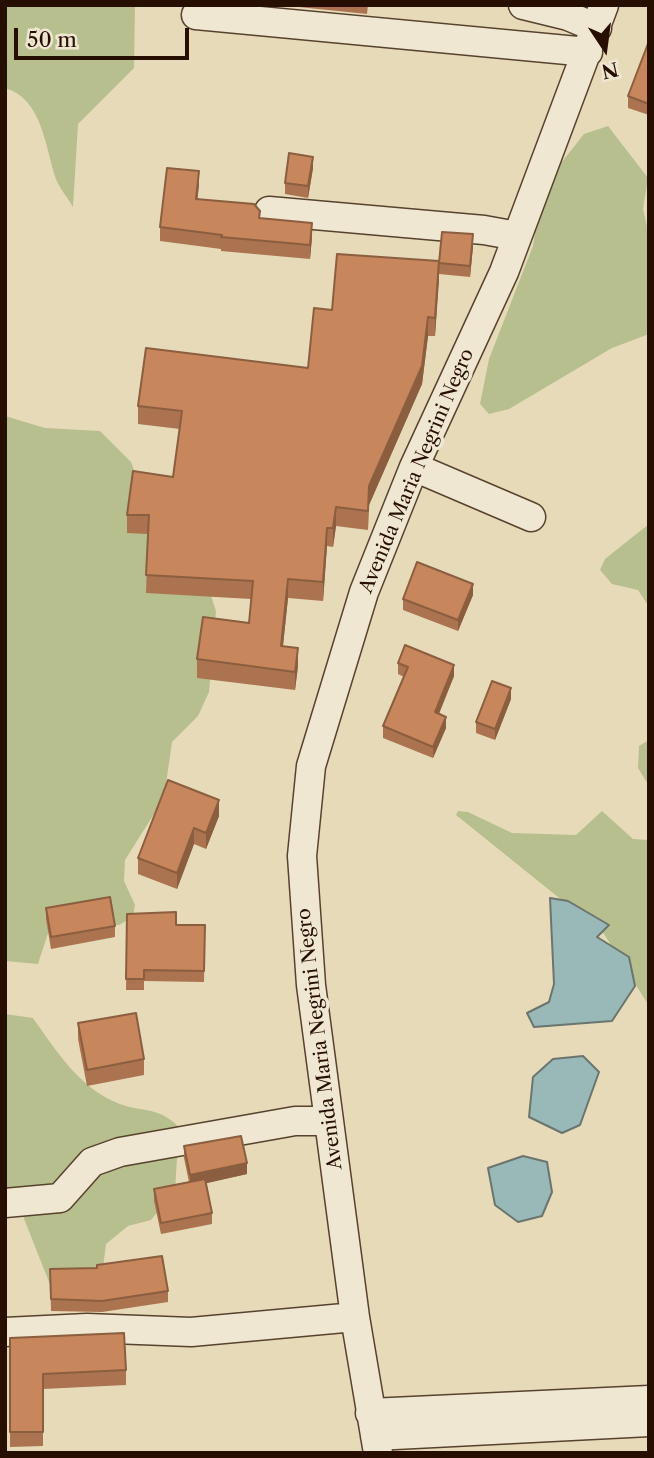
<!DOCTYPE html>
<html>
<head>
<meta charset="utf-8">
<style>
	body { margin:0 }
	#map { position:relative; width:654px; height:1458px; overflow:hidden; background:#e7dab8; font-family:"Libre Caslon Text",serif }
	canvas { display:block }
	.frame { position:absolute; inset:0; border:7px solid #270f00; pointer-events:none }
	.north { position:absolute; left:570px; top:14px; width:70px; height:70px; -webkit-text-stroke:5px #efe7d1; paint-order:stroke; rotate:167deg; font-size:19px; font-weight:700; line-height:28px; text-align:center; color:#270f00 }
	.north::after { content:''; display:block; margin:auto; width:24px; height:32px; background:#270f00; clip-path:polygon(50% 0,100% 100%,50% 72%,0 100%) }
	.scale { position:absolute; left:14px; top:28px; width:175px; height:32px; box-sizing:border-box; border:4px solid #270f00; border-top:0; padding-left:9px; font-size:21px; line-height:24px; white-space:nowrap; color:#270f00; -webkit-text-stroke:5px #efe7d1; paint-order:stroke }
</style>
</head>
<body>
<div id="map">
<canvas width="654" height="1458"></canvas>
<div class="frame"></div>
<div class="north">N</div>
<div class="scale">50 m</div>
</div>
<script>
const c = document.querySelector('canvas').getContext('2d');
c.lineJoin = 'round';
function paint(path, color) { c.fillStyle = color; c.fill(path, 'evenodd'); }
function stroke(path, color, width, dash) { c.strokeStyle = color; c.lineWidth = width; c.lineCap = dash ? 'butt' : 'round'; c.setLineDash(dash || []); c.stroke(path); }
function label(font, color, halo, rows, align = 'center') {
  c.font = font + ' "Libre Caslon Text",serif'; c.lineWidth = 7; c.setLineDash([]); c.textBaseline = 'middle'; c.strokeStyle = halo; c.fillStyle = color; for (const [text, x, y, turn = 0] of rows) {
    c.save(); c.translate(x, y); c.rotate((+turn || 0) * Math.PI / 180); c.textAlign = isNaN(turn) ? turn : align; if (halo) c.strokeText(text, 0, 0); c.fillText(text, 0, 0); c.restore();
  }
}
paint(new Path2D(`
	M5 5H135L134 68 78 124 73 207C68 198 60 189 56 179 45 148 43 99 5 88Z
	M608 126 648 178 643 209 649 235V334L612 348 509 409 489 414 480 404 489 359 533 246 542 187 584 134Z
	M5 416 45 428 100 431 131 462 151 515 201 566 216 611 209 692 198 716 172 742 164 798 125 860 124 881 135 905 133 917 119 925 76 922 56 926 48 933 38 964 5 961Z
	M649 524V607L638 590 612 584 600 570 605 559Z
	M649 740V786L638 768 639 746Z
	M458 811 468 812 512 833 576 835 602 811 633 839 649 840V1006L604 934 456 815Z
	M5 1014 33 1018C55 1049 78 1086 115 1102 142 1114 155 1104 179 1127L175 1190 151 1220 128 1226 106 1244 102 1276 51 1287 21 1211 5 1216Z`), '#b7bf8e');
const water = new Path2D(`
	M550 898 568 901 609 925 597 937 629 957 635 986 612 1021 534 1027 527 1013 549 1002 554 984Z
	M583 1056 599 1072 580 1125 562 1133 529 1117 533 1077 553 1059Z
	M523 1156 547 1162 552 1192 542 1216 518 1222 495 1205 488 1168Z`);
paint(water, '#98b9b7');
stroke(water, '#6b756e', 2);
const minor = new Path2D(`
	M523 5 568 16 597 28
	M196 15 588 52
	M269 211 484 230 517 236
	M414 467 531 517
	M5 1203 60 1198 92 1162 120 1152 295 1121H329
	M5 1332 87 1328 191 1332 355 1317
	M370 1413 649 1400
	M375 1436 649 1422
	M378 1453 355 1317 311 985 302 856 311 766 364 592 414 467 504 272 604 5`);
stroke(minor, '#57422e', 31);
stroke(minor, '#efe7d1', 28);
paint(new Path2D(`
	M279 5H368L367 14Z
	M649 41V115L628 108V96Z
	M313 168 308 198 285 194V183Z
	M199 185 197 199 260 218 312 237 310 259 221 251V249L160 241V227Z
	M473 246 470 277 439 274 435 336H428L422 384 369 505 368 530 336 526 333 547 327 546 323 601 288 598 283 646 298 666 295 690 197 678V659L249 623 251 599 146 593 148 534 127 533V515L173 477 180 429 138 424V406L308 368 332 310Z
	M473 595 458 631 403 610V599Z
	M398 663 454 676 439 714 446 728 433 758 383 738V726L404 677 398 674Z
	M511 699 495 740 476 733V722Z
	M168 780 219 816 206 849 194 844 177 889 138 874V858Z
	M46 908 115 926V937L51 949 46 919Z
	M127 914 176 925H205L204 982 144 981V990H126Z
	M78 1023 144 1059V1075L87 1086 78 1039Z
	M184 1146 247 1174 206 1183 212 1213V1224L161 1234 154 1201V1189L189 1182 184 1158Z
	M50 1269 168 1291V1302L102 1312 51 1311Z
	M10 1338 126 1370V1385L43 1389V1446L10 1447Z`), '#ab734f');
paint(new Path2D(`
	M313 157V168L308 198V186Z
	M199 171V185L196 213V199Z
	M312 223V237L310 259V245Z
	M473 234V246L470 277V266Z
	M439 261V280L435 336V318Z
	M428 317V336L422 384 369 505 368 530 369 486Z
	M336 507V526L333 547V528Z
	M327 528V546L323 601V582Z
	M288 579V598L281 664V646Z
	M473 584V595L458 631V620Z
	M298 648V666L295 690V672Z
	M454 665V676L435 723V712Z
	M511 688V699L495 740V729Z
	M446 717V728L433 758V747Z
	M219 800V816L206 849V833Z
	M194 828V844L177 889V873Z
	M247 1163V1174L190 1187V1175Z`), '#8b5e40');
const building = new Path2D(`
	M649 41V104L628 96Z
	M289 153 313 157 308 186 285 183Z
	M167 168 199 171 196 199 254 204 260 211 259 218 312 223 310 245 221 237 222 235 160 227Z
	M442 232 473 234 470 266 439 263Z
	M337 254 439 261 435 318 428 317 422 366 369 486 368 511 336 507 333 528H327L323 582 288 579 281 646 298 648 295 672 197 659 203 617 249 623 253 581 146 575 149 515H127L133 471 173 477 182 411 138 406 146 348 308 368 314 308 332 310Z
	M417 562 473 584 458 620 403 599Z
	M405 645 454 665 435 712 446 717 433 747 383 726 408 667 398 663Z
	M492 681 511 688 495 729 476 722Z
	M168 780 219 800 206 833 194 828 177 873 138 858Z
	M110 897 115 926 51 937 46 908Z
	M176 912V925H205L204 971 144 970V979H126L127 914Z
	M136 1013 144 1059 87 1070 78 1023Z
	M241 1136 247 1163 190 1175 184 1146Z
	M205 1179 212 1213 161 1223 154 1189Z
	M162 1256 168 1291 102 1301 51 1299 50 1269 97 1268V1265Z
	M124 1333 126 1370 43 1374V1432H10V1338Z`);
paint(building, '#c7865c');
stroke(building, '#8b5e40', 2);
label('19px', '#270f00', '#efe7d1', [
	["Avenida Maria Negrini Negro",417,471,-67],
	["Avenida Maria Negrini Negro",320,1039,-97]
]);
</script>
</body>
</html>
